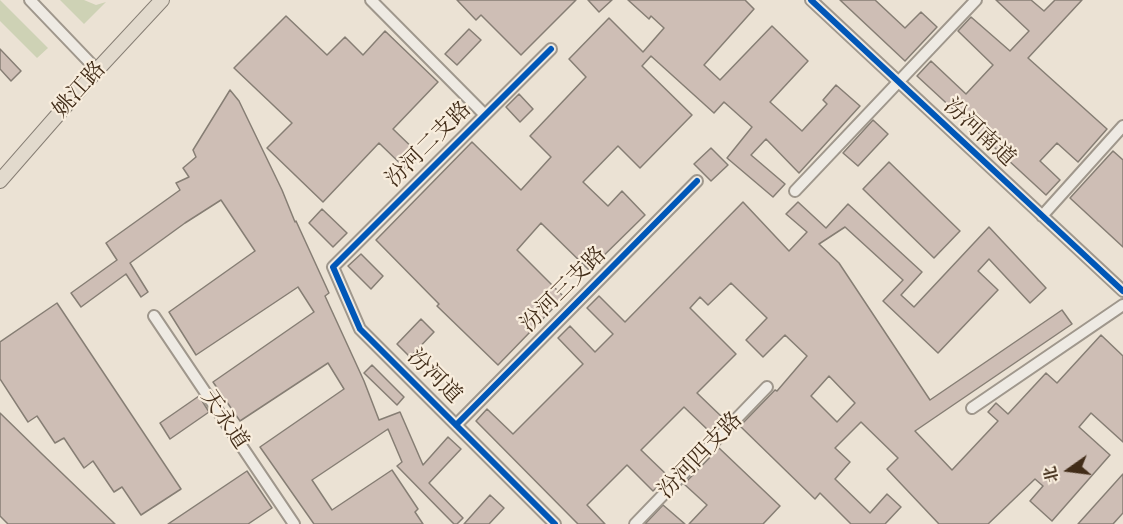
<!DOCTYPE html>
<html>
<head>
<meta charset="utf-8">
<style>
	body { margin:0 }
	#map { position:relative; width:1123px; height:524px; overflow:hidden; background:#ebe2d4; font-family:"IM FELL French Canon","Noto Serif SC",serif }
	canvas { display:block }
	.north { position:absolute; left:1039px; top:440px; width:60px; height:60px; -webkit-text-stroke:4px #f8eddd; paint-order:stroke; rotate:256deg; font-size:16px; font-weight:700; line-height:24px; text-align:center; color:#412c18 }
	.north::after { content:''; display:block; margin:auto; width:21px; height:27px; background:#412c18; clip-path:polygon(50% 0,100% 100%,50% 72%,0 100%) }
</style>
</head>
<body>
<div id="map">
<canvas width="1123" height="524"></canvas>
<div class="north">北</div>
</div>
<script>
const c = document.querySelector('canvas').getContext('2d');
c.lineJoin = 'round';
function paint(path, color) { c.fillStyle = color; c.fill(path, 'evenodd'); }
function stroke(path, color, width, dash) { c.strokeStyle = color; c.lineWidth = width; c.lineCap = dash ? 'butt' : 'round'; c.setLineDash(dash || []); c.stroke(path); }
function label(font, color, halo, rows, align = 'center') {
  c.font = font + ' "IM FELL French Canon","Noto Serif SC",serif'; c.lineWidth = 4.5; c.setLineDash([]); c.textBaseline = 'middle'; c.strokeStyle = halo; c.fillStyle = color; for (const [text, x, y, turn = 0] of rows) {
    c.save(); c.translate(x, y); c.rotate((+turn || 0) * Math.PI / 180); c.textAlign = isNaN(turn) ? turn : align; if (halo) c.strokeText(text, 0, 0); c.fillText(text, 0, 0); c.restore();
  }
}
paint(new Path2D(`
	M0 0 48 48 37 58 0 21Z
	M60 0H84L96 5 106 2 84 24Z`), '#ced2b5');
const building = new Path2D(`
	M457 0H576L521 55 481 15 476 20Z
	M588 0H612L599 12Z
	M628 0H745L754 9 704 65 720 80 772 26 808 61 770 102 802 131 827 104 823 100 836 85 860 106 799 173 766 139 751 155 785 184 773 197 727 158 752 127 724 102 714 113 651 56 642 66 692 115 640 168 618 146 583 182 608 206 622 191 645 215 589 270 541 223 517 250 564 297 498 365 437 306 439 304 376 240 472 142 521 190 551 157 530 136 586 77 569 59 609 18 643 52 664 28 651 16 649 19Z
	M840 0H875L905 28 921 12 937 27 905 61Z
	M996 0H1031L1044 11 1055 0H1082L1028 58 1107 129 1078 162 1057 143 1040 161 1060 180 1046 195 917 76 931 61 966 94 993 65 958 31 971 17 1010 51 1029 31Z
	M286 16 327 55 345 37 363 55 385 31 438 82 393 129 421 156 407 170 379 143 323 202 267 148 292 123 234 68Z
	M469 29 481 40 457 65 445 54Z
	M0 49 21 71 11 81 0 69Z
	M230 90 239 101 282 190 295 222 296 221 329 293 325 296 364 381 379 420 400 412 423 465 448 437 461 449 429 483 463 518 457 524H454L397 466 402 462 388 429 312 480 332 510 392 470 418 509 415 512 423 524H314L260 447 344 389 328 363 240 421 213 382 314 312 298 287 196 355 169 312 255 251 221 200 185 223 130 263 148 292 141 297 126 274 81 307 71 293 117 260 106 243 180 190 176 183 189 177 183 168 196 157 193 150Z
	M519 94 533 109 520 122 506 107Z
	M873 120 888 134 858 166 843 153Z
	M711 148 728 165 711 181 694 164Z
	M1113 151 1123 160V247L1070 198Z
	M889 162 960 231 934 258 863 189Z
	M743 202 789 251 807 232 786 214 798 202 826 228 848 204 922 272 901 295 914 307 989 227 1046 288 1030 303 989 259 978 271 998 290 938 353 883 301 903 280 845 227 819 244 839 263 930 400 1062 310 1072 324 915 431 952 470 998 421 988 412 996 403 1008 414 1046 373 1057 383 1101 335 1123 356V442L1091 413 1079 427 1110 455 1052 521 1030 501 1043 486 1035 479 988 524H939L887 469 898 458 861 422 835 448 850 462 835 479 870 513 887 494 901 507 885 524H851L820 493 815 499 740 426 775 390 777 391 807 356 785 335 763 357 746 340 767 318 731 283 708 305 700 297 690 308 736 354 697 393 723 418 710 432 684 407 641 450 668 476 653 491 627 465 587 505 605 524H578L476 421 487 409 513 434 583 364 558 338 570 326 595 352 613 334 587 308 599 296 625 322ZM829 376 855 403 837 422 811 396Z
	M322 209 347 233 333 247 309 223Z
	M361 254 383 276 371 289 348 266Z
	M57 303 181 489 141 515 122 487 114 492 93 461 84 468 64 438 55 443 37 416 28 422 0 379V342Z
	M421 319 434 332 410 357 397 344Z
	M372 365 404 397 397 405 364 373Z
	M199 396 209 412 170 439 160 423Z
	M0 413 42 454 115 524H8L0 516Z
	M719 448 780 506 763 524H689L707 505 684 484Z
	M247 471 272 508 248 524H168Z
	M1123 474V513L1113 524H1078Z
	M490 495 504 508 489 524H464Z
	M663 505 685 524H645Z`);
paint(building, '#cebeb5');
stroke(building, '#867e74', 1.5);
const minor = new Path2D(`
	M30 0 97 70
	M371 0 485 115
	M811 0 1123 291
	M551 49 333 267 360 329 555 524
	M795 191 976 0
	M1042 216 1123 126
	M154 316 294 524
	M972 408 1123 305
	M456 425 697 181
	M635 524 767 387`);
const major = new Path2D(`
	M0 181 97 70 162 0`);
stroke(minor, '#9f978c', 14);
stroke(major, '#867e74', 16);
stroke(minor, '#eeeae3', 10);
stroke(major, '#e2dacd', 14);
stroke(new Path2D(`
	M811 0 1123 291
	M551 49 333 267 360 329 555 524
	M456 425 697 181`), '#0057b8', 6);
label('22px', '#412c18', '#f8eddd', [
	["姚江路",80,90,-48],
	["汾河南道",979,133,43],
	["汾河二支路",429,145,-45],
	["汾河三支路",564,290,-45],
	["汾河道",434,377,45],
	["天永道",224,420,56],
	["汾河四支路",701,456,-46]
]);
</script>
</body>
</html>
